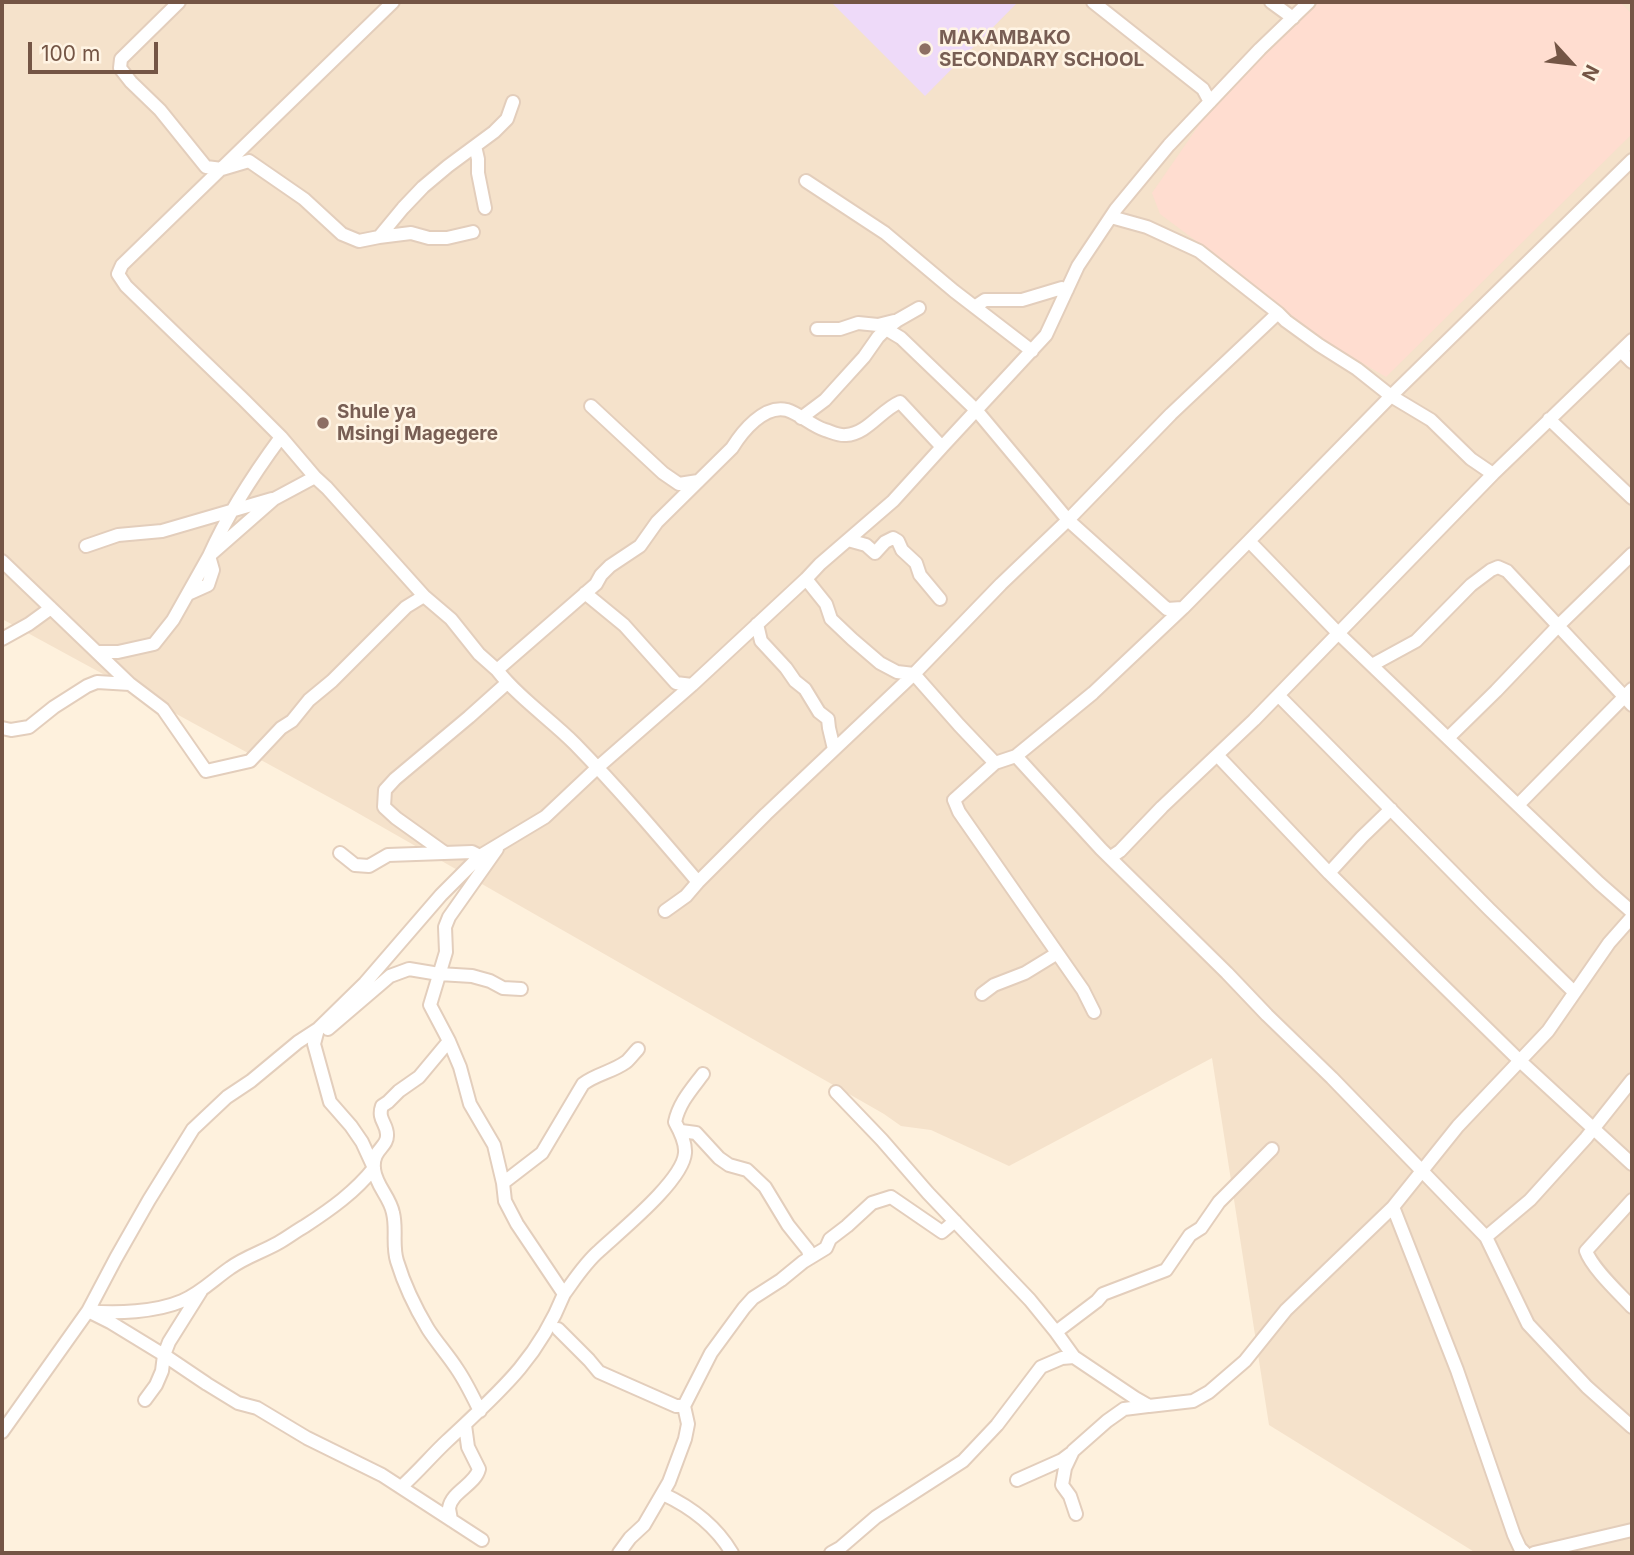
<!DOCTYPE html>
<html>
<head>
<meta charset="utf-8">
<style>
	body { margin:0 }
	#map { position:relative; width:1634px; height:1555px; overflow:hidden; background:#fef1dd; font-family:Inter,sans-serif }
	canvas { display:block }
	.frame { position:absolute; inset:0; border:4px solid #745545; pointer-events:none }
	.north { position:absolute; left:1536px; top:28px; width:70px; height:70px; -webkit-text-stroke:5px #fff4e4; paint-order:stroke; rotate:117deg; font-size:19px; font-weight:700; line-height:28px; text-align:center; color:#745545 }
	.north::after { content:''; display:block; margin:auto; width:24px; height:32px; background:#745545; clip-path:polygon(50% 0,100% 100%,50% 72%,0 100%) }
	.scale { position:absolute; left:28px; top:42px; width:130px; height:32px; box-sizing:border-box; border:4px solid #745545; border-top:0; padding-left:9px; font-size:21px; line-height:24px; white-space:nowrap; color:#745545; -webkit-text-stroke:5px #fff4e4; paint-order:stroke }
</style>
</head>
<body>
<div id="map">
<canvas width="1634" height="1555"></canvas>
<div class="frame"></div>
<div class="north">N</div>
<div class="scale">100 m</div>
</div>
<script>
const c = document.querySelector('canvas').getContext('2d');
c.lineJoin = 'round';
function paint(path, color) { c.fillStyle = color; c.fill(path, 'evenodd'); }
function stroke(path, color, width, dash) { c.strokeStyle = color; c.lineWidth = width; c.lineCap = dash ? 'butt' : 'round'; c.setLineDash(dash || []); c.stroke(path); }
function label(font, color, halo, rows, align = 'center') {
  c.font = font + ' Inter,sans-serif'; c.lineWidth = 5; c.setLineDash([]); c.textBaseline = 'middle'; c.strokeStyle = halo; c.fillStyle = color; for (const [text, x, y, turn = 0] of rows) {
    c.save(); c.translate(x, y); c.rotate((+turn || 0) * Math.PI / 180); c.textAlign = isNaN(turn) ? turn : align; if (halo) c.strokeText(text, 0, 0); c.fillText(text, 0, 0); c.restore();
  }
}
paint(new Path2D(`
	M2 2H1632V1553H1476L1269 1425 1212 1058 1009 1166 931 1130 901 1126 884 1114 349 808 2 619Z`), '#f5e2cb');
paint(new Path2D(`
	M1309 2H1620L1632 14V134L1386 377 1298 325 1239 273 1160 214 1152 193 1228 83Z`), '#ffddd0');
paint(new Path2D(`
	M831 2H1018L925 96Z`), '#eedaf9');
const minor = new Path2D(`
	M179 2 121 59 120 68 131 82 160 110 206 167 222 169 249 161 304 199 342 234 359 241 379 237 403 208 423 187 448 166 494 132 507 119 513 102
	M393 2 122 265 118 274 126 286 244 400 281 437 315 477 327 488 424 596
	M1093 2 1203 89 1210 102
	M1271 2 1293 18
	M475 146 478 159V173L485 208
	M1632 160 1391 396 1249 541 1338 633 1599 883 1632 912
	M806 181 885 233 954 291 1032 351
	M1111 217 1147 227 1199 251 1278 313 1286 321 1319 345 1357 369 1391 396 1431 420 1471 459 1493 474
	M379 237 411 233 429 238H447L473 232
	M976 306 985 300H1022L1062 288 1067 290
	M817 329H840L858 323 878 325 894 321
	M886 329 901 338 977 411 1068 520 1167 609 1182 608
	M1621 351 1632 362
	M591 406 663 473 679 484 698 481
	M801 418 825 400 834 390 864 357 878 337 886 329 898 320 919 308
	M1549 419 1632 498
	M848 540 866 545 875 553 885 542 893 538 898 541 902 550 916 563 920 575 940 599
	M86 546 118 535 162 531 272 499
	M2 561 130 684
	M806 579 826 604 831 619 852 639 880 663 897 672 914 674 959 725 995 763
	M585 593 624 625 676 683 692 685
	M188 594 208 585 213 570 209 556C228 513 253 475 281 437
	M757 624 761 641 786 668 795 681 805 689 819 712 828 719 829 728 834 749
	M2 639 29 624 51 608
	M97 652H118L154 644 173 620 209 556 274 499 315 477
	M1372 665 1416 641 1471 585 1491 570 1498 567 1507 571 1632 705
	M497 670C519 698 550 719 575 744 618 788 658 835 698 882
	M1279 696 1489 909 1574 992
	M2 728 11 730 29 727 54 707 87 686 97 682 130 684 163 709 206 771 250 761 281 728 292 721 309 700 332 681 406 607 424 596 451 619 479 654 497 670 596 584 601 575 610 566 640 546 657 522 732 448C742 432 764 404 787 410 800 414 812 426 825 430 832 432 839 436 846 435 867 434 881 410 900 402L942 447 1046 335 1078 266 1116 209 1169 145 1260 49 1309 2
	M1448 738 1496 691 1559 625 1632 554
	M1217 755 1329 873 1428 971 1520 1061 1632 1164
	M1016 756 1101 849 1227 973 1267 1015 1332 1078 1486 1237 1528 1324 1587 1387 1632 1427
	M1518 805 1632 689
	M340 853 355 865 369 866 388 855 472 852 480 856
	M445 853 396 818 384 807 385 790 395 779 469 717 507 683
	M1111 857 1120 851 1162 807 1254 720 1493 474 1632 340
	M1329 873 1362 837 1391 809
	M665 911 686 896 698 882 766 814 914 674 1001 584 1068 520 1171 414 1278 313
	M982 994 994 985 1025 973 1056 954
	M1094 1012 1083 990 959 812 954 800 995 763 1016 756 1093 693 1183 608 1249 541
	M318 1029 314 1044 330 1102 351 1126 362 1142 374 1168C355 1192 331 1209 305 1226 296 1231 287 1238 278 1243 262 1252 245 1257 230 1268 214 1279 201 1293 182 1301 156 1312 116 1314 88 1311L110 1322 164 1355 207 1384 238 1403 257 1408 307 1438 382 1475 482 1540
	M328 1029 390 976 409 969 439 974 472 976 490 981 503 988 521 989
	M449 1041 419 1077 399 1091 388 1102 382 1106C377 1120 388 1124 387 1136 387 1148 372 1149 374 1169 376 1186 390 1197 393 1213 397 1229 392 1245 397 1261 404 1284 416 1309 428 1329 437 1343 448 1355 457 1369 466 1382 473 1397 480 1411
	M836 1092 882 1140 928 1193 1030 1300 1056 1332 1074 1357
	M681 1131 696 1133 719 1158 729 1165 747 1170 765 1187 788 1225 808 1250 810 1258
	M503 1183 542 1153 583 1084C596 1074 612 1072 626 1062 630 1059 634 1053 638 1049
	M1632 1200 1586 1251C1592 1268 1619 1293 1632 1307
	M1393 1207 1457 1370 1514 1535 1520 1548 1525 1553
	M1486 1237 1530 1200 1586 1138 1632 1080
	M564 1294C575 1279 585 1263 599 1251 619 1232 683 1181 685 1153 686 1143 680 1131 675 1122 679 1103 691 1090 703 1074
	M558 1329 589 1360 599 1372 676 1406H684
	M1056 1332 1097 1301 1103 1294 1166 1270 1190 1235 1201 1228 1219 1202 1272 1149
	M145 1400 156 1385 162 1371 164 1355 169 1342 201 1291
	M2 1432 88 1311 116 1258 149 1200 193 1129 227 1097 251 1081 298 1042 318 1029 365 983 441 895 480 856 545 817 597 768 692 685 806 579 820 564 893 501 942 447
	M1017 1480 1062 1460 1070 1454
	M401 1487C417 1473 431 1456 447 1441 498 1393 537 1361 564 1294L517 1224 505 1201 503 1183 494 1145 470 1104 460 1067 449 1041 430 1005 446 952 445 927 449 917 497 849
	M663 1494C691 1507 716 1526 732 1553
	M1076 1514 1070 1496 1062 1485 1065 1468 1073 1451 1107 1421 1124 1409 1148 1406
	M451 1520C451 1519 449 1509 449 1508 452 1491 475 1485 479 1469L468 1447 465 1425
	M619 1553 630 1538 644 1525 669 1482 685 1439 688 1424 684 1406 711 1353 744 1308 753 1298 781 1280 803 1262 826 1248 830 1239 847 1226 872 1203 891 1197 942 1232 955 1221
	M831 1553 840 1548 876 1517 963 1461 997 1425 1041 1367 1062 1358 1074 1357 1135 1398 1149 1406 1193 1401 1209 1392 1245 1361 1286 1310 1393 1207 1458 1126 1548 1031 1609 943 1632 917
	M1534 1553 1632 1530`);
stroke(minor, '#e3cebc', 16);
stroke(minor, '#fff', 12);
for (const [x, y, r, color] of [
	[925,49,7,"#8d6e63"],
	[323,423,7,"#8d6e63"]
]) { const dot = new Path2D(); dot.arc(x, y, r, 0, 2 * Math.PI); c.fillStyle = color; c.fill(dot); stroke(dot, '#fff4e4', 2.5); }
label('bold 19px', '#785e54', '#fff4e4', [
	["MAKAMBAKO",939,38],
	["SECONDARY SCHOOL",939,60],
	["Shule ya",337,412],
	["Msingi Magegere",337,434]
], 'left');
</script>
</body>
</html>
